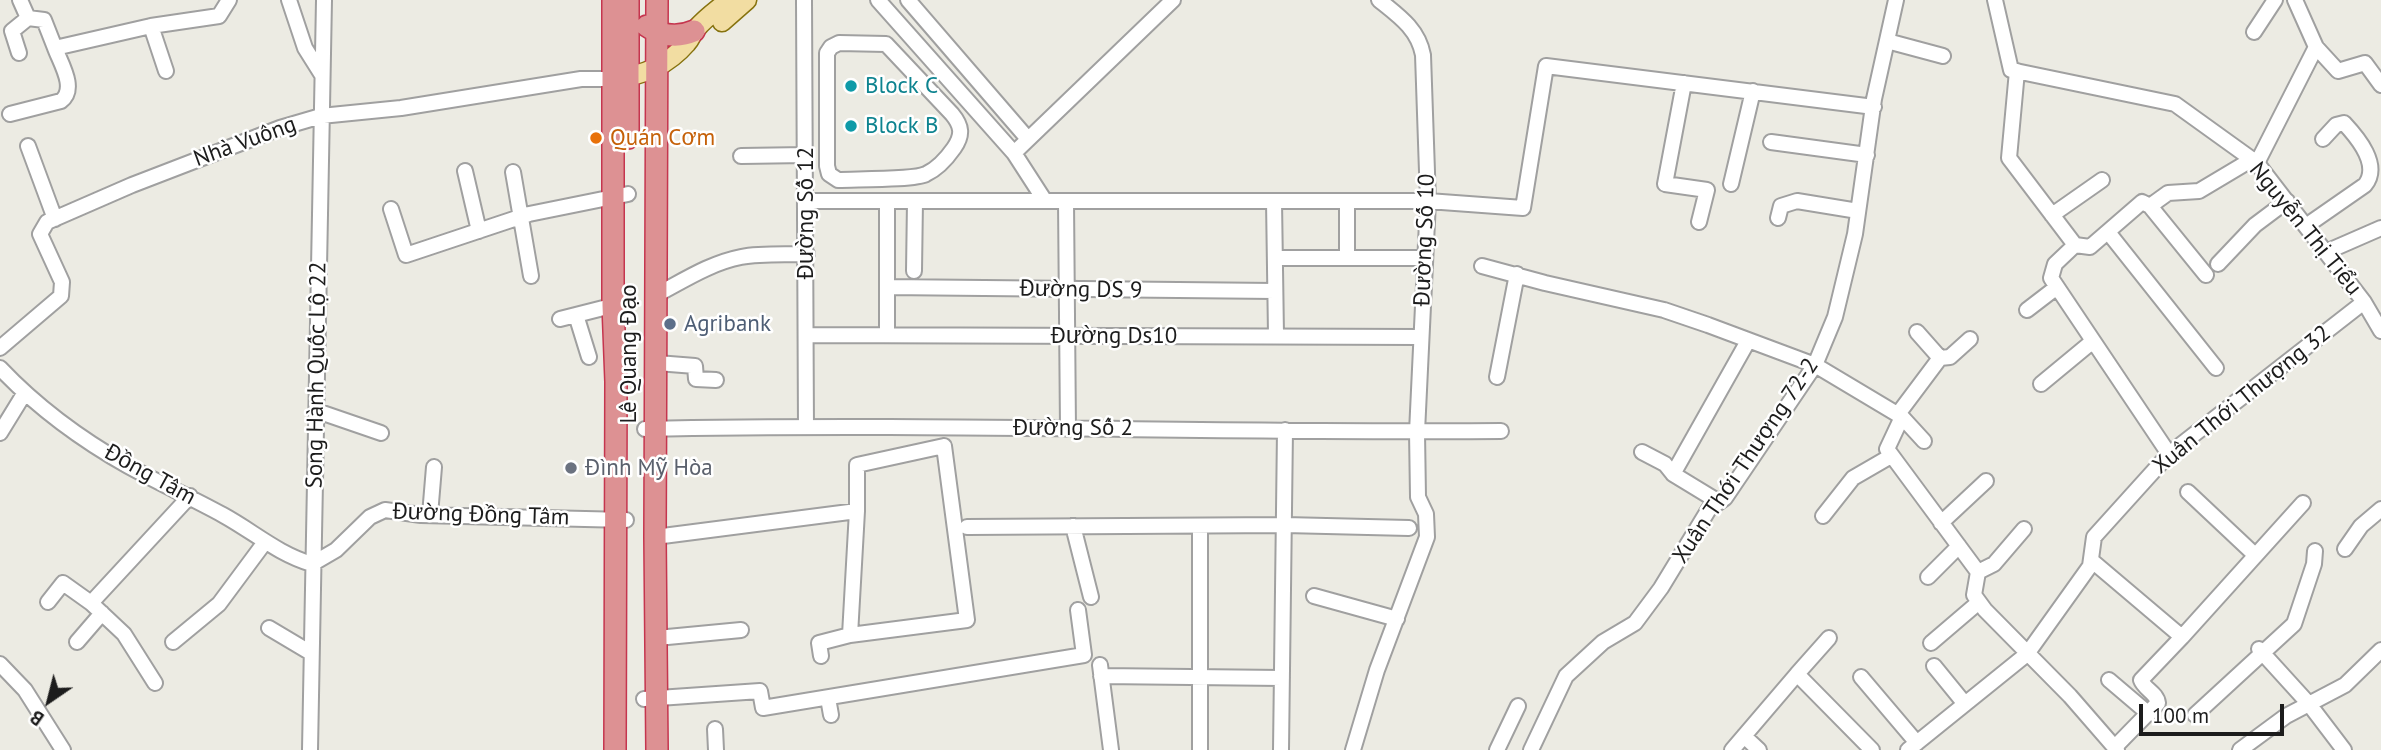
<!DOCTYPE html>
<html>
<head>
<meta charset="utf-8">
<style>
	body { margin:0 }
	#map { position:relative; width:2381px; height:750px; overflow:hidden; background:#ecebe3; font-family:"PT Sans",sans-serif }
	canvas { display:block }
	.north { position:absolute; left:14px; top:666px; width:70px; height:70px; -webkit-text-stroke:5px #fff; paint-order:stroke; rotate:215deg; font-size:19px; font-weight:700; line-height:28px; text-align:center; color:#1c1c1c }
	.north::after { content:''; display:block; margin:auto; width:24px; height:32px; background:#1c1c1c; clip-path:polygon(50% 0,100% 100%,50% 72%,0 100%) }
	.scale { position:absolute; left:2139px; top:704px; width:145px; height:32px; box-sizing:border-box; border:4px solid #1c1c1c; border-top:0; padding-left:9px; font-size:21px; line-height:24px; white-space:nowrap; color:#1c1c1c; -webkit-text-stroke:5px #fff; paint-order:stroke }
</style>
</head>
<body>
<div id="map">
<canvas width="2381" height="750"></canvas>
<div class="north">B</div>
<div class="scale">100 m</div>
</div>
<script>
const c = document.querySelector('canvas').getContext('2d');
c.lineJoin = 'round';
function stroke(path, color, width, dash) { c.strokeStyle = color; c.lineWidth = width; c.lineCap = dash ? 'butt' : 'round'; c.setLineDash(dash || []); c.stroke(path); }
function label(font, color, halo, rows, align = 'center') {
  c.font = font + ' "PT Sans",sans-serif'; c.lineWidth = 5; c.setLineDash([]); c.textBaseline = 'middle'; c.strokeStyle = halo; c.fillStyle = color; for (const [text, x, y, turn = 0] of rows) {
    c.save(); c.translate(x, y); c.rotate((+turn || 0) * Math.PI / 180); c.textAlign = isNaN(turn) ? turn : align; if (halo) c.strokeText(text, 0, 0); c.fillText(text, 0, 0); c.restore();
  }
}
const minor = new Path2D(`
	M20 0 28 18 44 20 55 48 151 26 219 16 229 0
	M289 0 305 48 322 75
	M804 0 806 427
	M878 0 1014 153 1045 201
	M908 0 1028 139
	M1995 0 2011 70 2175 104 2257 163 2364 302 2381 331
	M151 26 166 71
	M2254 32 2275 0
	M1887 41 1943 56
	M839 43 886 44 952 114C962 126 963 135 954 148 947 158 937 169 926 174 915 180 855 179 838 180L829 174 827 166V53L831 47Z
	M2316 47 2338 71 2365 63 2381 85
	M19 53 12 31 28 18
	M2017 71 2009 158 2075 245 2055 264 2051 278 2169 454
	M1684 83 1665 184 1707 190 1699 222
	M10 114 61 101C77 89 61 64 55 48
	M1771 142 1867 155
	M28 146 55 219
	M1014 153 1173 0
	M741 156 806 155
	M2257 163 2316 47 2295 0
	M465 171 479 231
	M513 172 531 276
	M1731 184 1753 91
	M807 201H1428L1523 208 1546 66 1874 107
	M887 201V335
	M1066 201 1068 429
	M1274 201 1276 335
	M391 209 406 255 529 214 628 194
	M2052 215 2102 180
	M1778 218 1781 206 1797 201 1858 211
	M2306 226 2365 185C2381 165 2358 138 2344 123L2336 125 2323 139
	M2108 232 2216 368
	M2075 245 2090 247 2142 202 2150 206
	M2326 252 2381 228
	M1275 258H1425
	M1347 258V201
	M2218 264 2255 225 2287 201
	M1482 266 1545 283 1664 310 1708 325 1815 365 1902 417 1887 449 1978 572 1974 595 1985 610 2070 696 2117 750
	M914 271 915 201
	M2206 275 2150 206 2168 193 2199 191 2251 160
	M887 287 1275 291
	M656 295C683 281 710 263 741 257 762 253 785 255 807 254
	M2027 310 2057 287
	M576 315 589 357
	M560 319 627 302
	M806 335 1421 337
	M0 348 61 296 62 282 40 234 47 222 132 185 280 128 321 116 401 108 581 79H614
	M1940 358 1950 357 1970 339
	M657 363 695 366 696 379 716 380
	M0 368C36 406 82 440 128 466 159 483 192 498 223 515 254 532 278 554 312 564L336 550 370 517 385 510 421 515 626 520
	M1497 377 1517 274
	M2041 384 2093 341
	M317 411 381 433
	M1898 414 1940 358 1917 332
	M1902 417 1924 441
	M645 429C930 423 1215 433 1501 431
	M0 433 24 394
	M1642 452 1665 464 1673 474 1719 502
	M1673 474 1748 341
	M2188 492 2255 555
	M430 515 434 467
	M1823 516 1853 478 1891 456
	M1941 523 1986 481
	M1073 526 1091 597
	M967 527 1285 525 1409 528
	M1200 527V750
	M655 537 857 511
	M2345 549 2361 526 2381 509
	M2091 560 2182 637 2303 503
	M1978 572 1994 564 2024 529
	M1928 577 1959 546
	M1314 596 1397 619
	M48 602 63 583 91 603 124 634 155 683
	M91 603 190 496
	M269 628 311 653
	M657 638 741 630
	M1829 638 1797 674 1872 750
	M77 642 102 613
	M173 642 219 604 265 542
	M1931 643 1979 602
	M2259 649 2309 704 2344 750
	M821 656 819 643 850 635 967 620 944 446 857 465V511L850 635
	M0 664 25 690 63 750
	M1100 665 1111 750
	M1934 666 1965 704
	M1101 676 1282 678
	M1861 677 1917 743
	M2109 680 2149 714
	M828 698 831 715
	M644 699 760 691 763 708 769 707 1084 655 1078 610
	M2195 715 2294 624 2314 564 2315 551
	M715 729 716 750
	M1744 736 1759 750
	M2115 747 2158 703C2157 693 2144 689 2141 680L2182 637
	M310 750 324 0
	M1281 750 1285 430
	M1353 750 1377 670 1427 537 1426 514 1418 497 1417 432 1428 201 1423 55C1418 29 1399 16 1379 0
	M1497 750 1518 706
	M1531 750 1566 676 1603 642 1635 623 1661 588 1709 509 1725 498 1815 365 1835 317 1855 234 1874 99 1896 0
	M1732 750 1797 674
	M1908 750 2027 654 2090 566 2094 537 2169 454 2364 302
	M2240 750 2286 716 2345 685 2381 650`);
const major = new Path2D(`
	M722 22 747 0
	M615 78C644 76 668 65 687 43 691 39 692 33 696 29 705 18 718 9 729 0`);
const highway = new Path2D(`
	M613 0V305L616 382 615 750
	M628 0V138
	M657 0 655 537 657 750
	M647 26C661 36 678 38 694 31`);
stroke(minor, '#a0a0a0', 18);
stroke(major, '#86720e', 21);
stroke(highway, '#c5354e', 24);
stroke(minor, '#fff', 14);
stroke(major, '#f2dda2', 18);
stroke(highway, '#dd9193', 21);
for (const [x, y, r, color] of [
	[851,86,7,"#0f9aa8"],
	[851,126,7,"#0f9aa8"],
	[596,138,7,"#e8710a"],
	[670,324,7,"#5c6f8a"],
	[571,468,7,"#6b7280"]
]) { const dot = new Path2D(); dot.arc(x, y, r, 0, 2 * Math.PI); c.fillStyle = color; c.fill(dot); stroke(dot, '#fff', 2.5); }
label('23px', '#0d838f', '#fff', [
	["Block C",865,86],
	["Block B",865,126]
], 'left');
label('23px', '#c56008', '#fff', [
	["Quán Cơm",610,138]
], 'left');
label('23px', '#1c1c1c', '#fff', [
	["Nhà Vuông",245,142,-20],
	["Đường Số 12",806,213,-90],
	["Nguyễn Thị Tiểu",2305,229,51],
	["Đường Số 10",1425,240,-88],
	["Đường DS 9",1081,290,1],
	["Đường Ds10",1114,336],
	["Lê Quang Đạo",629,354,-90],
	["Song Hành Quốc Lộ 22",317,375,-89],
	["Xuân Thới Thượng 32",2242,400,-39],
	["Đường Số 2",1073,428],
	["Xuân Thới Thượng 72-2",1746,461,-56],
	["Đồng Tâm",150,475,29],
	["Đường Đồng Tâm",481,515,2]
]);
label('23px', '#4e5e75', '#fff', [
	["Agribank",684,324]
], 'left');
label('23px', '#5b616d', '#fff', [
	["Đình Mỹ Hòa",585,468]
], 'left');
</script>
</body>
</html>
